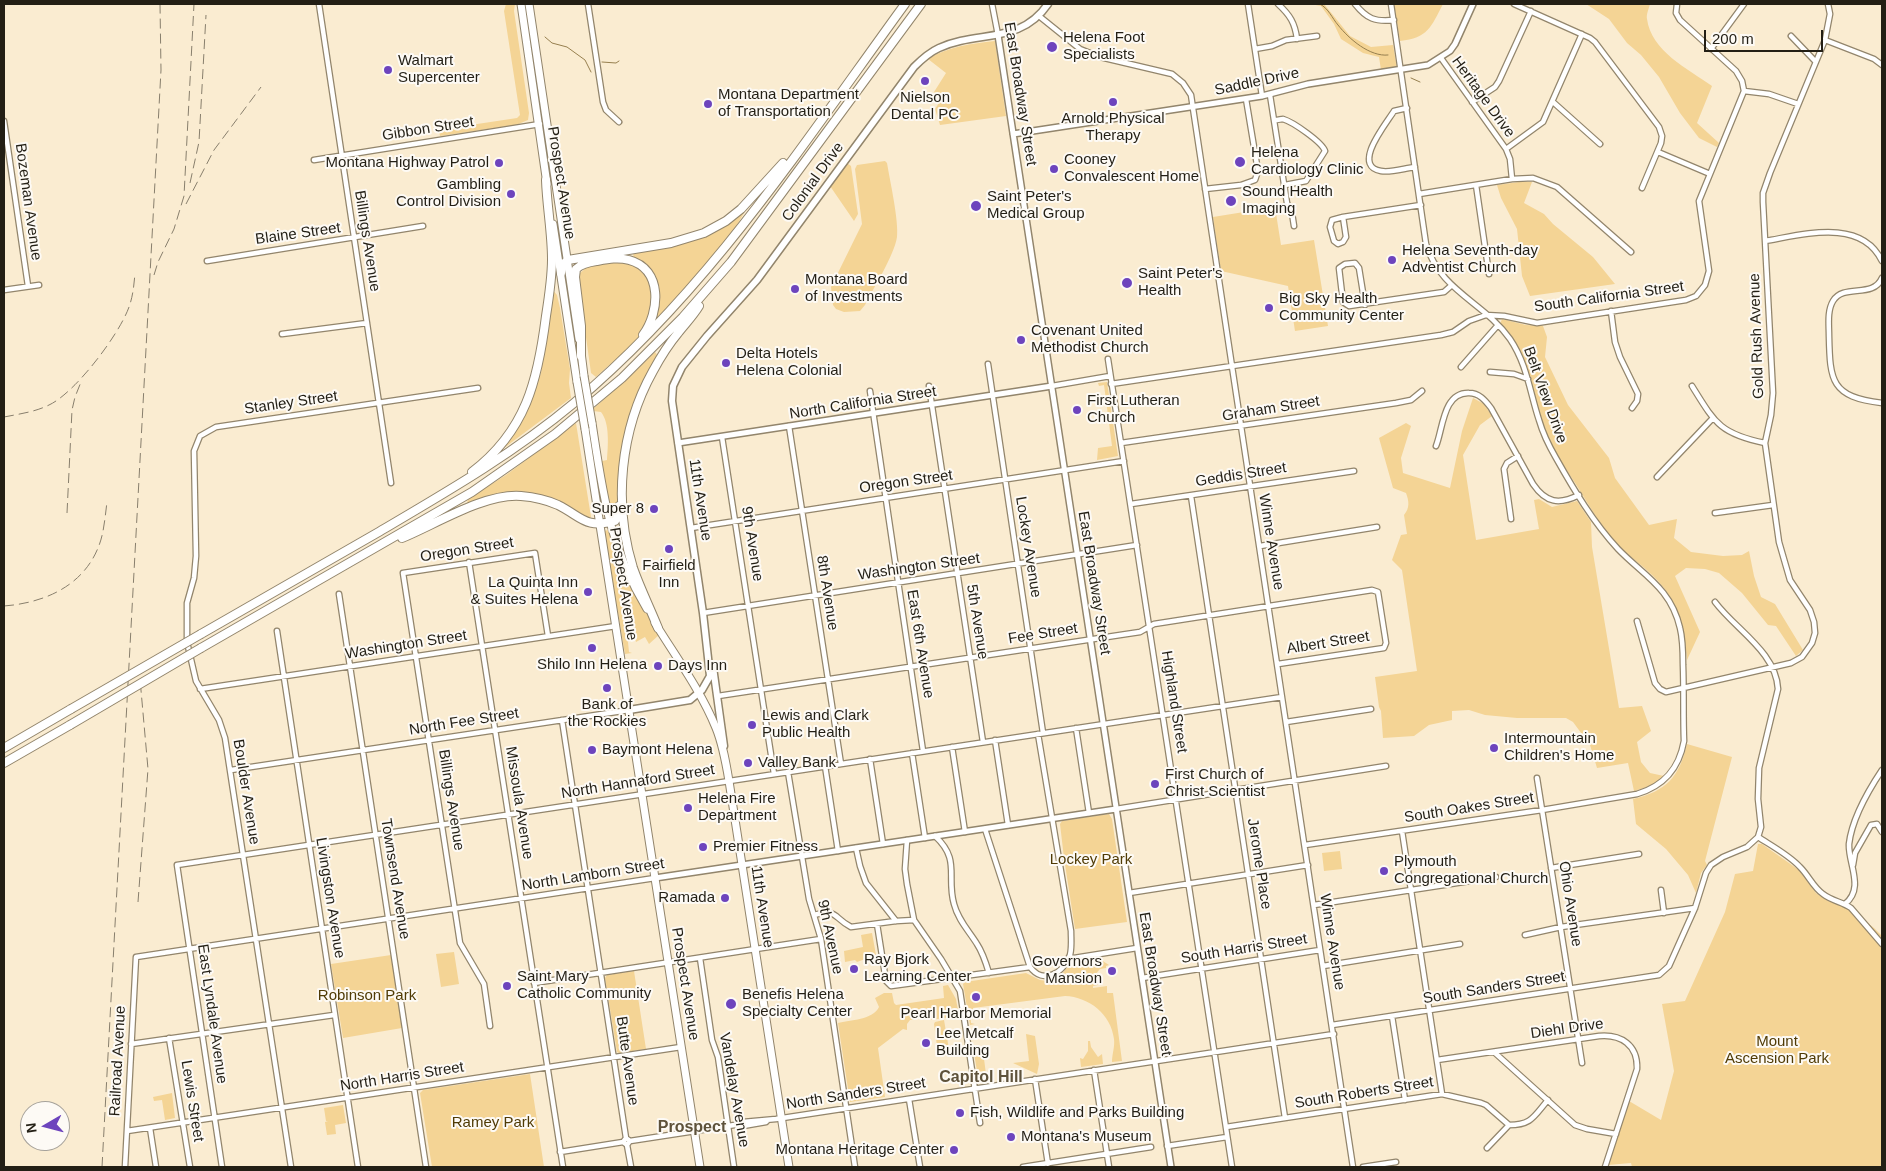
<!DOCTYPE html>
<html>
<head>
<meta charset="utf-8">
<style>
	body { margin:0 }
	#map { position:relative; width:1886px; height:1171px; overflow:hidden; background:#faecd1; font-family:Arial,sans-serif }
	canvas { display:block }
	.frame { position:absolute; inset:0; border:5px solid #231f15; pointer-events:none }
	.north { position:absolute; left:20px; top:1101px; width:50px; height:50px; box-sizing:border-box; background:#fdfaf5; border:1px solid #a6a29b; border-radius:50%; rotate:262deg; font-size:14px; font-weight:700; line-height:20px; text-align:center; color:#231f15 }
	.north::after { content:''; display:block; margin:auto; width:18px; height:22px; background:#6d44bd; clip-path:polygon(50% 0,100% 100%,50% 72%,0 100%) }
	.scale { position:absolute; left:1704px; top:30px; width:119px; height:22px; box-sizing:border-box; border:2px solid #231f15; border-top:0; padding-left:6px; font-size:15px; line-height:18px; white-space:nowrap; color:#231f15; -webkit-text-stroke:4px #fdfaf5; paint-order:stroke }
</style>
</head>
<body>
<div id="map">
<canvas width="1886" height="1171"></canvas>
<div class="frame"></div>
<div class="north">N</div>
<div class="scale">200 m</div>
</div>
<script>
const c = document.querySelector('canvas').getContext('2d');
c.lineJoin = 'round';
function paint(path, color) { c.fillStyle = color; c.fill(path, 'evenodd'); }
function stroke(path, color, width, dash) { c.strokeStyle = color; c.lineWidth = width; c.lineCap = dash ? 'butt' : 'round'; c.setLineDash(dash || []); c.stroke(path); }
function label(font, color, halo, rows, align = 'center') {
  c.font = font + ' Arial,sans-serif'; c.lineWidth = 4; c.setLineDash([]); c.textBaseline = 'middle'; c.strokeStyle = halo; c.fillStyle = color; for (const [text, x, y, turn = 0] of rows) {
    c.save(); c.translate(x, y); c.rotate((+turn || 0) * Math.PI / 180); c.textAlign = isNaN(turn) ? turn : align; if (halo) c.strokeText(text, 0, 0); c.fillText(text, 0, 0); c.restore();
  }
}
paint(new Path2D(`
	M506 4H515L514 11 529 113 528 120 516 125 440 136 437 122 439 118 441 128 444 129 517 118 520 115 504 11Z
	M1310 4H1324L1350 36 1371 47 1393 45 1397 68 1381 70 1379 57 1363 53 1341 39 1334 24 1321 6Z
	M1394 4H1443C1431 27 1428 38 1400 41Z
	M1586 4H1650C1649 8 1646 15 1647 19 1651 51 1688 69 1712 86L1697 123 1719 143 1717 147 1699 138 1680 113 1659 77 1641 55 1627 43 1609 19Z
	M995 41 1006 116 940 125 935 109 941 100 934 92 946 73 928 59C949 46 971 44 995 41Z
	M885 161 887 163C890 181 899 221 897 237 894 256 874 287 865 305L860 311 844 312 836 309 833 305 831 287 862 224 855 169 857 165Z
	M847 163 851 166 858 214 854 221 830 186Z
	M1519 182H1532L1524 203 1544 214 1553 224 1593 257 1615 284 1530 296 1522 276 1517 229 1501 198 1497 185Z
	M1275 207 1281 245 1314 240 1328 326 1295 331 1288 286 1221 271 1213 217Z
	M745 211 728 241 657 320 655 318C669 278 636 280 633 253L685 243 737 216Z
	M610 262C640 262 654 272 652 303 651 313 649 323 643 332 631 348 611 363 596 377L591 373 578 280 579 274 587 267Z
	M552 289 557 295 560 308 570 369 569 383 571 398 496 454 534 391 541 373Z
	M1502 319 1526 325 1543 326 1547 337 1545 357 1568 405 1609 458 1615 478 1649 525 1677 519 1674 538 1691 552 1723 556 1742 555 1749 551 1754 576 1761 597 1775 604 1803 650 1796 656 1776 626 1768 625 1742 593 1719 573 1705 569 1686 568 1675 576 1700 632 1687 660C1685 627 1677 598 1652 575 1642 565 1631 558 1621 548 1603 530 1590 507 1577 486 1566 469 1553 450 1545 430 1532 393 1530 353 1500 324Z
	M655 352 658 356C652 365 645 375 641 386 624 425 619 465 617 507L609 509 602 461 607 460C608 446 610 423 601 412L593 411V409L626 380Z
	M1107 382 1118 456 1097 460 1098 448 1112 446 1104 385 1099 386 1098 383Z
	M1473 398 1484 404 1492 416 1480 425 1463 455 1476 540 1539 529 1534 500 1539 499 1552 507 1577 501 1591 522 1592 547 1619 708 1642 706 1651 731 1637 742 1641 762 1650 773 1664 776 1651 786 1634 791 1628 763 1597 768 1590 745 1573 722 1566 718H1517L1485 715 1469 710 1452 711V720L1429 725 1414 736 1383 738 1381 711 1379 707 1375 677 1417 671 1402 570 1392 560 1401 535 1407 534 1404 515C1410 508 1409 501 1406 493L1393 488 1379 438 1406 423 1411 426 1401 458 1403 473 1450 488 1462 431Z
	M576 423 591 517 589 518 531 494 467 504 468 499 506 475Z
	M608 530C621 567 640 601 659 635L649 644 645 637 636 642 635 639 631 640V642H628L629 652 632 653 625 654 604 531Z
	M1687 744 1732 757 1705 861 1707 865 1701 873 1696 893 1688 875 1666 849 1636 824 1633 799C1667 791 1679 777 1687 744Z
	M1109 814 1112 819 1127 922 1075 929 1064 858 1060 824 1062 821Z
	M1758 844H1762L1799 870 1816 893 1828 901 1845 905 1874 928 1882 936V1167H1632L1631 1163 1608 1165 1629 1101 1661 1120 1674 1071 1662 1004 1685 1001 1725 912 1735 874 1753 871Z
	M1340 851 1342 869 1324 871 1322 853Z
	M872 933 876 955 857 962 855 960 845 962 844 951 863 947 861 935Z
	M454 952 459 984 441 987 436 954Z
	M391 955 402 1028 343 1038 331 964Z
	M1098 958 1109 965 1106 966V968L1100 969 1094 976 1098 985 1093 986V988L1107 986V993H1113L1122 1061 1112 1062C1112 1054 1115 1047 1114 1039 1111 1014 1089 997 1065 996L973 1008V1010L970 1011 971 1023 975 1024 970 1025 963 984 965 982 1026 973 1040 980 1047 981 1061 975 1071 963Z
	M634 971 646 1049 619 1053 617 1052 605 978 607 975Z
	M948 985 956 999 959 1016 930 1020 929 1017 910 1020 907 1024V1030L903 1029 878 1048 885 1097 850 1102 838 1023C850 1020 873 1020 879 1007L875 998 884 993H892L894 1003 896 1005 944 998 943 986Z
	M944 1020 950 1055 943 1056 941 1053H938L934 1024 935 1022Z
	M1026 1034 1035 1036 1039 1064 1037 1074 1013 1063 1029 1061Z
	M1088 1041H1090L1091 1047 1098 1057 1102 1054 1103 1064 1081 1067 1080 1058 1083 1059 1088 1051Z
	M981 1050 983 1051 987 1082 979 1083 974 1053Z
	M530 1074 544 1167H432L420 1093 423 1090Z
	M172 1093 175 1118 165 1120 162 1100 154 1101 153 1097Z
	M343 1105 346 1123 335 1125 336 1134 327 1135 325 1122 328 1121H326L324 1108Z`), '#f4d495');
stroke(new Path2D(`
	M1320 4C1329 9 1332 18 1338 25 1349 39 1370 57 1388 55
	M545 37 552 43 567 47 585 60 591 72
	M602 62 616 63 619 61
	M1411 78 1420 82`), '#967f4f', 1);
const minor = new Path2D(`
	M319 4 391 483
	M588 4 603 102 606 110 619 122
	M992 4 998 35
	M1248 4 1262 96
	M1278 4C1290 15 1295 23 1297 39
	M1355 4C1367 19 1375 22 1394 20
	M1514 4 1590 38 1595 42 1659 127 1662 136 1661 143 1642 188
	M1039 16 1080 49 1100 57 1172 74 1183 83 1191 95 1353 1167
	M1791 36 1815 61
	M1825 40 1874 59 1882 65
	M1255 49 1272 46 1286 40 1317 36
	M1711 49 1744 4
	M1441 58 1506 149 1510 159 1512 179
	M1744 91 1769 94 1798 104
	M1270 95 1287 203 1292 213 1294 226
	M1472 102 1495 87 1499 81 1531 11
	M1553 102 1600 144
	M1407 108 1394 111C1386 124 1351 166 1381 171 1391 173 1405 168 1415 167
	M1275 120C1278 120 1281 119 1283 119 1293 122 1322 142 1325 151L1306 181 1285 185
	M4 121 28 286
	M1506 149 1543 122 1582 34
	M1658 152 1710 174
	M314 160 540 124
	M1476 185 1489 274
	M1205 189 1241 185 1255 180 1258 171 1246 99
	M1419 194 1512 179 1533 178 1557 187 1631 252
	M1343 217 1346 237 1343 242 1338 244 1334 241 1330 227 1332 220 1343 217 1421 205
	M1765 241C1802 235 1861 217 1882 261
	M207 261 423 226
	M1882 278C1873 299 1844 283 1833 301 1827 311 1829 325 1829 336 1830 381 1831 397 1882 403
	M4 290 39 285
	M1365 305 1359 268 1355 263 1345 264 1339 268 1343 302 1349 306 1444 292 1452 285
	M1611 311 1615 342 1620 357 1638 394 1637 401 1632 408
	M282 334 367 323
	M1108 359 1232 1167
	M988 364 1043 733
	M1461 367 1498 325
	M1490 372 1514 374 1528 379
	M1111 384 1441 335 1453 332 1469 321 1486 315 1504 316 1537 323 1686 300 1696 296 1705 285 1709 271 1699 201 1744 91 1742 81 1736 71 1680 20 1676 13 1677 4
	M929 386 983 742
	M1052 386 1110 376
	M1692 386C1715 423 1720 434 1765 443
	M870 391 923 751
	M789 426 841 764
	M722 437 774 774
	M1121 443 1396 403 1411 400 1422 391
	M1436 446C1443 429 1443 392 1469 393 1479 393 1485 400 1491 408L1533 484C1546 503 1559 505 1579 495
	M1657 477 1712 419
	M1191 496 1285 1118
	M1131 504 1354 471
	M1715 513 1773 505
	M1511 519 1504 469 1507 463 1518 456
	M691 528 1124 461
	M1260 546 1377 527
	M469 562 563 1167
	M339 594 426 1167
	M703 613 1137 545
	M1637 621 1655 683 1660 689 1666 692 1791 663 1802 657 1812 643 1815 633 1814 622 1810 610 1790 580 1779 542 1765 443 1771 415 1773 393 1763 202V193L1770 173 1825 40 1830 14 1828 4
	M277 631 358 1167
	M200 689 616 626
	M718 696 1120 635 1140 632 1154 624 1372 590 1378 592 1386 643 1384 648 1278 664
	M562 720 626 1138 623 1142 627 1145 630 1141 626 1138
	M1286 722 1371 709
	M1076 728 1089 813
	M995 740 1008 825
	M952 747 965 832
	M912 753 925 838
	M870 759 883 844
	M825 766 838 851
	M231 770 629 710
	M788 772 809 899 821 939 855 1167
	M1537 778 1582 1063
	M1116 809 1386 766
	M985 829 1030 967
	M1402 831 1442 1094
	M935 836C961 860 946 876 954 904 958 920 969 931 977 944 983 953 986 963 989 973
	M1758 837C1772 846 1789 855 1800 867 1809 876 1813 887 1823 894 1832 901 1843 902 1851 908L1882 944
	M907 840 905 869 907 884 914 920 941 959 960 991 980 1123
	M1305 845 1542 810 1637 794C1664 786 1679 769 1684 741 1683 716 1684 691 1683 665 1683 653 1683 640 1680 628 1671 588 1643 575 1618 549 1593 522 1574 490 1556 458 1549 446 1543 434 1539 420 1530 393 1527 364 1510 339 1484 302 1440 291 1426 244L1391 4
	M856 848 860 866 866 883 896 921
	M1853 865 1855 853 1871 825 1877 824 1882 832
	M1551 868 1639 854
	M1661 890 1664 913
	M1129 893 1308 865
	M1845 904C1865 888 1848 864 1849 844 1852 818 1868 791 1882 770
	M1314 905 1496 877
	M814 915C838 908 833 918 851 927L896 921 914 920
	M877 924 886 981 891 986 1030 967C1043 985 1064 973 1070 955 1072 947 1071 939 1071 931L1038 734
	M1525 935 1561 927 1695 908
	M1069 957 1074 958 1137 948
	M700 958 712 1040 718 1057 734 1167
	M1323 966 1460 944
	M1142 978 1320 950
	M534 983 821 939
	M1392 1016 1405 1100
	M1332 1025 1659 975 1669 966 1695 908 1706 873 1711 865 1723 857 1747 847 1758 837 1761 827 1758 799 1759 768 1778 689C1776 652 1736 630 1715 602
	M490 1026 484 984 460 943 403 573 535 553 548 636
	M169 1038 190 1167
	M131 1044 334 1015
	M1494 1052 1575 1125 1587 1129 1616 1134
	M1437 1060 1599 1036C1621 1034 1638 1045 1637 1069L1605 1167
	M1094 1070 1109 1167
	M1035 1079 1048 1164
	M909 1099 920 1167
	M741 1124 743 1126 766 1122 768 1120
	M1226 1127 1442 1094 1481 1103 1486 1105 1509 1125C1532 1125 1534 1116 1548 1100
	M150 1128 156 1167
	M127 1131 681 1047
	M630 1141 741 1124 743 1122 776 1119 1334 1034
	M627 1145 631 1167
	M1167 1146 1227 1137
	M1487 1148 1509 1125
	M560 1152 623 1142
	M125 1167 136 957 655 878
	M222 1167 177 865 1282 697
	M291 1167 225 738 219 720 196 681 187 642V603L194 578 196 556 194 451 200 436 216 427 478 388
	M1023 1167 1151 1147
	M1363 1167 1396 1162`);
const tertiary = new Path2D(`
	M998 35 1171 1167
	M1013 134 1262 96 1308 84 1428 65 1450 51 1455 44 1473 4
	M678 443 1052 386
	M655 878 1116 809`);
const secondary = new Path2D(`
	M713 667 724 746
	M629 710 690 700 702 690 710 676 703 613 672 401 673 386 682 367 707 336 757 280 914 67C921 60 930 52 939 48 978 30 1020 45 1048 4`);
const trunk = new Path2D(`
	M521 4 547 184
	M529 4 579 339
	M553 224 577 382
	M581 352 584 376
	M592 423C603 495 609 546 647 609
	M585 429 700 1167
	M655 623C676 657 701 691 716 728 723 745 726 763 729 781L789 1167`);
const motorway = new Path2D(`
	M561 273 563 264 568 260 671 243 704 233 726 221 741 209 783 163
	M581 356V326L575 277 576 269C582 263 590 262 597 261 608 259 618 257 629 260 663 269 660 312 643 335
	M472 472C526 431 538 380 546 316 549 297 552 278 552 259 552 233 547 207 546 180
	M402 538C436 524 485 493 521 496 534 497 547 500 558 505 582 517 585 529 615 521L618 516 619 506
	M658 628C650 608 640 588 633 568 613 504 620 430 653 371 660 358 668 345 678 333 685 324 693 316 699 306
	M201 634C260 600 318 567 377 533 445 493 513 454 574 403 708 291 803 144 905 4
	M201 648 472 492 555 434 622 378 683 317 731 262 921 4
	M4 748 71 709
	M4 763 70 725`);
stroke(minor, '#92856c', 7);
stroke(tertiary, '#92856c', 8);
stroke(secondary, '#92856c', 9);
stroke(trunk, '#92856c', 9);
stroke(motorway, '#92856c', 10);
stroke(minor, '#fff', 4.5);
stroke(tertiary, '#fff', 5);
stroke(secondary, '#fff', 6);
stroke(trunk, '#fff', 7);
stroke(motorway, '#fff', 8);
stroke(new Path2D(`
	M190 183 199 142 206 15
	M186 204 214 150 261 87
	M154 275 158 262 174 229 184 196 194 4
	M4 417C19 414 35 412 49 405 75 393 119 335 129 307 133 296 134 285 135 273
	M67 513 72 410 75 397 81 382
	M4 606C43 603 82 587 98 548 104 534 105 517 107 502
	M138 902 148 769 140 679
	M102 1167 161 70 160 4`), '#877e6c', 1, [10, 5]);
const trunkBridge = new Path2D(`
	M584 376 592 423
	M577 382 585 429`);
const motorwayBridge = new Path2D(`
	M71 709 201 634
	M70 725 201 648`);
stroke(trunkBridge, '#92856c', 9, []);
stroke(motorwayBridge, '#92856c', 10, []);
stroke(trunkBridge, '#fff', 7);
stroke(motorwayBridge, '#fff', 8);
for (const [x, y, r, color] of [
	[1052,47,6,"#6d44bd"],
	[388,70,5,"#6d44bd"],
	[925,81,5,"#6d44bd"],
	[1113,102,5,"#6d44bd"],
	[708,104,5,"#6d44bd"],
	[1240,162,6,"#6d44bd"],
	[499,163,5,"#6d44bd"],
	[1054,169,5,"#6d44bd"],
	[511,194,5,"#6d44bd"],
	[1231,201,6,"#6d44bd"],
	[976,206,6,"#6d44bd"],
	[1392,260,5,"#6d44bd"],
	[1127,283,6,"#6d44bd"],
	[795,289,5,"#6d44bd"],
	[1269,308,5,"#6d44bd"],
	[1021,340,5,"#6d44bd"],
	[726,363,5,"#6d44bd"],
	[1077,410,5,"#6d44bd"],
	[654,509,5,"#6d44bd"],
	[669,549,5,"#6d44bd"],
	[588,592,5,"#6d44bd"],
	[592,648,5,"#6d44bd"],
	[658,666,5,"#6d44bd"],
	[607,688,5,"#6d44bd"],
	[752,725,5,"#6d44bd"],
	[1494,748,5,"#6d44bd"],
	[592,750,5,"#6d44bd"],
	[748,763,5,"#6d44bd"],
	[1155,784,5,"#6d44bd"],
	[688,808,5,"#6d44bd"],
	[703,847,5,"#6d44bd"],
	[1384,871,5,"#6d44bd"],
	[725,898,5,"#6d44bd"],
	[854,969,5,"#6d44bd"],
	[1112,971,5,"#6d44bd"],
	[507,986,5,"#6d44bd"],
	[976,997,5,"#6d44bd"],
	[731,1004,6,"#6d44bd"],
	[926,1043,5,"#6d44bd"],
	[960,1113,5,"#6d44bd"],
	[1011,1137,5,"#6d44bd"],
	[954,1150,5,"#6d44bd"]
]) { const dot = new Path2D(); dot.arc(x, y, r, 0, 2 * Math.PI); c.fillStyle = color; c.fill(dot); stroke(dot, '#fdfaf5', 2); }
label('15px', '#231f15', '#fdfaf5', [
	["Helena Foot",1063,38],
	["Specialists",1063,55],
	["Walmart",398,61],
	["Supercenter",398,78],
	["Montana Department",718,95],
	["of Transportation",718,112],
	["Nielson",925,98,"center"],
	["Dental PC",925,115,"center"],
	["Arnold Physical",1113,119,"center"],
	["Therapy",1113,136,"center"],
	["Helena",1251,153],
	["Cardiology Clinic",1251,170],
	["Cooney",1064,160],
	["Convalescent Home",1064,177],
	["Montana Highway Patrol",489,163,"right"],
	["Gambling",501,185,"right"],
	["Control Division",501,202,"right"],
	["Sound Health",1242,192],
	["Imaging",1242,209],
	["Saint Peter's",987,197],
	["Medical Group",987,214],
	["Helena Seventh-day",1402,251],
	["Adventist Church",1402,268],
	["Saint Peter's",1138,274],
	["Health",1138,291],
	["Montana Board",805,280],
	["of Investments",805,297],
	["Big Sky Health",1279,299],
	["Community Center",1279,316],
	["Covenant United",1031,331],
	["Methodist Church",1031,348],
	["Delta Hotels",736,354],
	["Helena Colonial",736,371],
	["First Lutheran",1087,401],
	["Church",1087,418],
	["Super 8",644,509,"right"],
	["Fairfield",669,566,"center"],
	["Inn",669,583,"center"],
	["La Quinta Inn",578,583,"right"],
	["& Suites Helena",578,600,"right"],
	["Shilo Inn Helena",592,665,"center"],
	["Days Inn",668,666],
	["Bank of",607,705,"center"],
	["the Rockies",607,722,"center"],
	["Lewis and Clark",762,716],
	["Public Health",762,733],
	["Intermountain",1504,739],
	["Children's Home",1504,756],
	["Baymont Helena",602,750],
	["Valley Bank",758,763],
	["First Church of",1165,775],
	["Christ Scientist",1165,792],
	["Helena Fire",698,799],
	["Department",698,816],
	["Premier Fitness",713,847],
	["Plymouth",1394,862],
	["Congregational Church",1394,879],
	["Ramada",715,898,"right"],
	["Ray Bjork",864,960],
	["Learning Center",864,977],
	["Governors",1102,962,"right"],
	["Mansion",1102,979,"right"],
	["Saint Mary",517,977],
	["Catholic Community",517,994],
	["Benefis Helena",742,995],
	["Specialty Center",742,1012],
	["Pearl Harbor Memorial",976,1014,"center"],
	["Lee Metcalf",936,1034],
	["Building",936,1051],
	["Fish, Wildlife and Parks Building",970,1113],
	["Montana's Museum",1021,1137],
	["Montana Heritage Center",944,1150,"right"]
], 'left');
label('15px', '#231f15', '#fdfaf5', [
	["Saddle Drive",1257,82,-12],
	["East Broadway Street",1020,94,81],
	["Heritage Drive",1483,97,54],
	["Gibbon Street",428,129,-9],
	["Colonial Drive",813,182,-54],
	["Prospect Avenue",561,183,81],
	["Bozeman Avenue",28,202,82],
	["Blaine Street",298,234,-8],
	["Billings Avenue",367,241,81],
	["South California Street",1609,297,-8],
	["Gold Rush Avenue",1757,336,-92],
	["Belt View Drive",1545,395,70],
	["Stanley Street",291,403,-8],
	["North California Street",863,403,-9],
	["Graham Street",1271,409,-9],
	["Geddis Street",1241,475,-9],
	["Oregon Street",906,482,-8],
	["11th Avenue",700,500,81],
	["Winne Avenue",1271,542,81],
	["9th Avenue",752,544,81],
	["Lockey Avenue",1028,547,81],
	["Oregon Street",467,550,-9],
	["Washington Street",919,567,-8],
	["East Broadway Street",1094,583,81],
	["Prospect Avenue",623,584,81],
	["8th Avenue",827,593,81],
	["5th Avenue",977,622,81],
	["Fee Street",1043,634,-9],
	["Albert Street",1328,643,-9],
	["East 6th Avenue",920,644,81],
	["Washington Street",406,645,-9],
	["Highland Street",1174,702,81],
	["North Fee Street",464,722,-9],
	["North Hannaford Street",638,782,-9],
	["Boulder Avenue",246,792,81],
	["Billings Avenue",451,800,81],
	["Missoula Avenue",519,803,81],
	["South Oakes Street",1469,808,-9],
	["Jerome Place",1259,864,81],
	["North Lamborn Street",593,875,-9],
	["Townsend Avenue",395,879,81],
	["Livingston Avenue",330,898,81],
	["Ohio Avenue",1570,904,81],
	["11th Avenue",762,907,81],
	["9th Avenue",830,937,78],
	["Winne Avenue",1332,942,81],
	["South Harris Street",1244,949,-9],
	["Prospect Avenue",685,984,81],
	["East Broadway Street",1155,984,81],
	["South Sanders Street",1494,988,-9],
	["East Lyndale Avenue",212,1014,82],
	["Diehl Drive",1567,1029,-8],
	["Railroad Avenue",118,1061,-87],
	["Butte Avenue",627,1061,82],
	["North Harris Street",402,1077,-9],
	["Vandelay Avenue",734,1090,80],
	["South Roberts Street",1364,1093,-9],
	["North Sanders Street",856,1094,-9],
	["Lewis Street",192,1101,81]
]);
label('15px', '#503b05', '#fdfaf5', [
	["Lockey Park",1091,860],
	["Robinson Park",367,996],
	["Mount",1777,1042],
	["Ascension Park",1777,1059],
	["Ramey Park",493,1123]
]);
label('bold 16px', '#5e523b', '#fdfaf5', [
	["Capitol Hill",981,1078],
	["Prospect",692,1128]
]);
</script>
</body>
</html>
